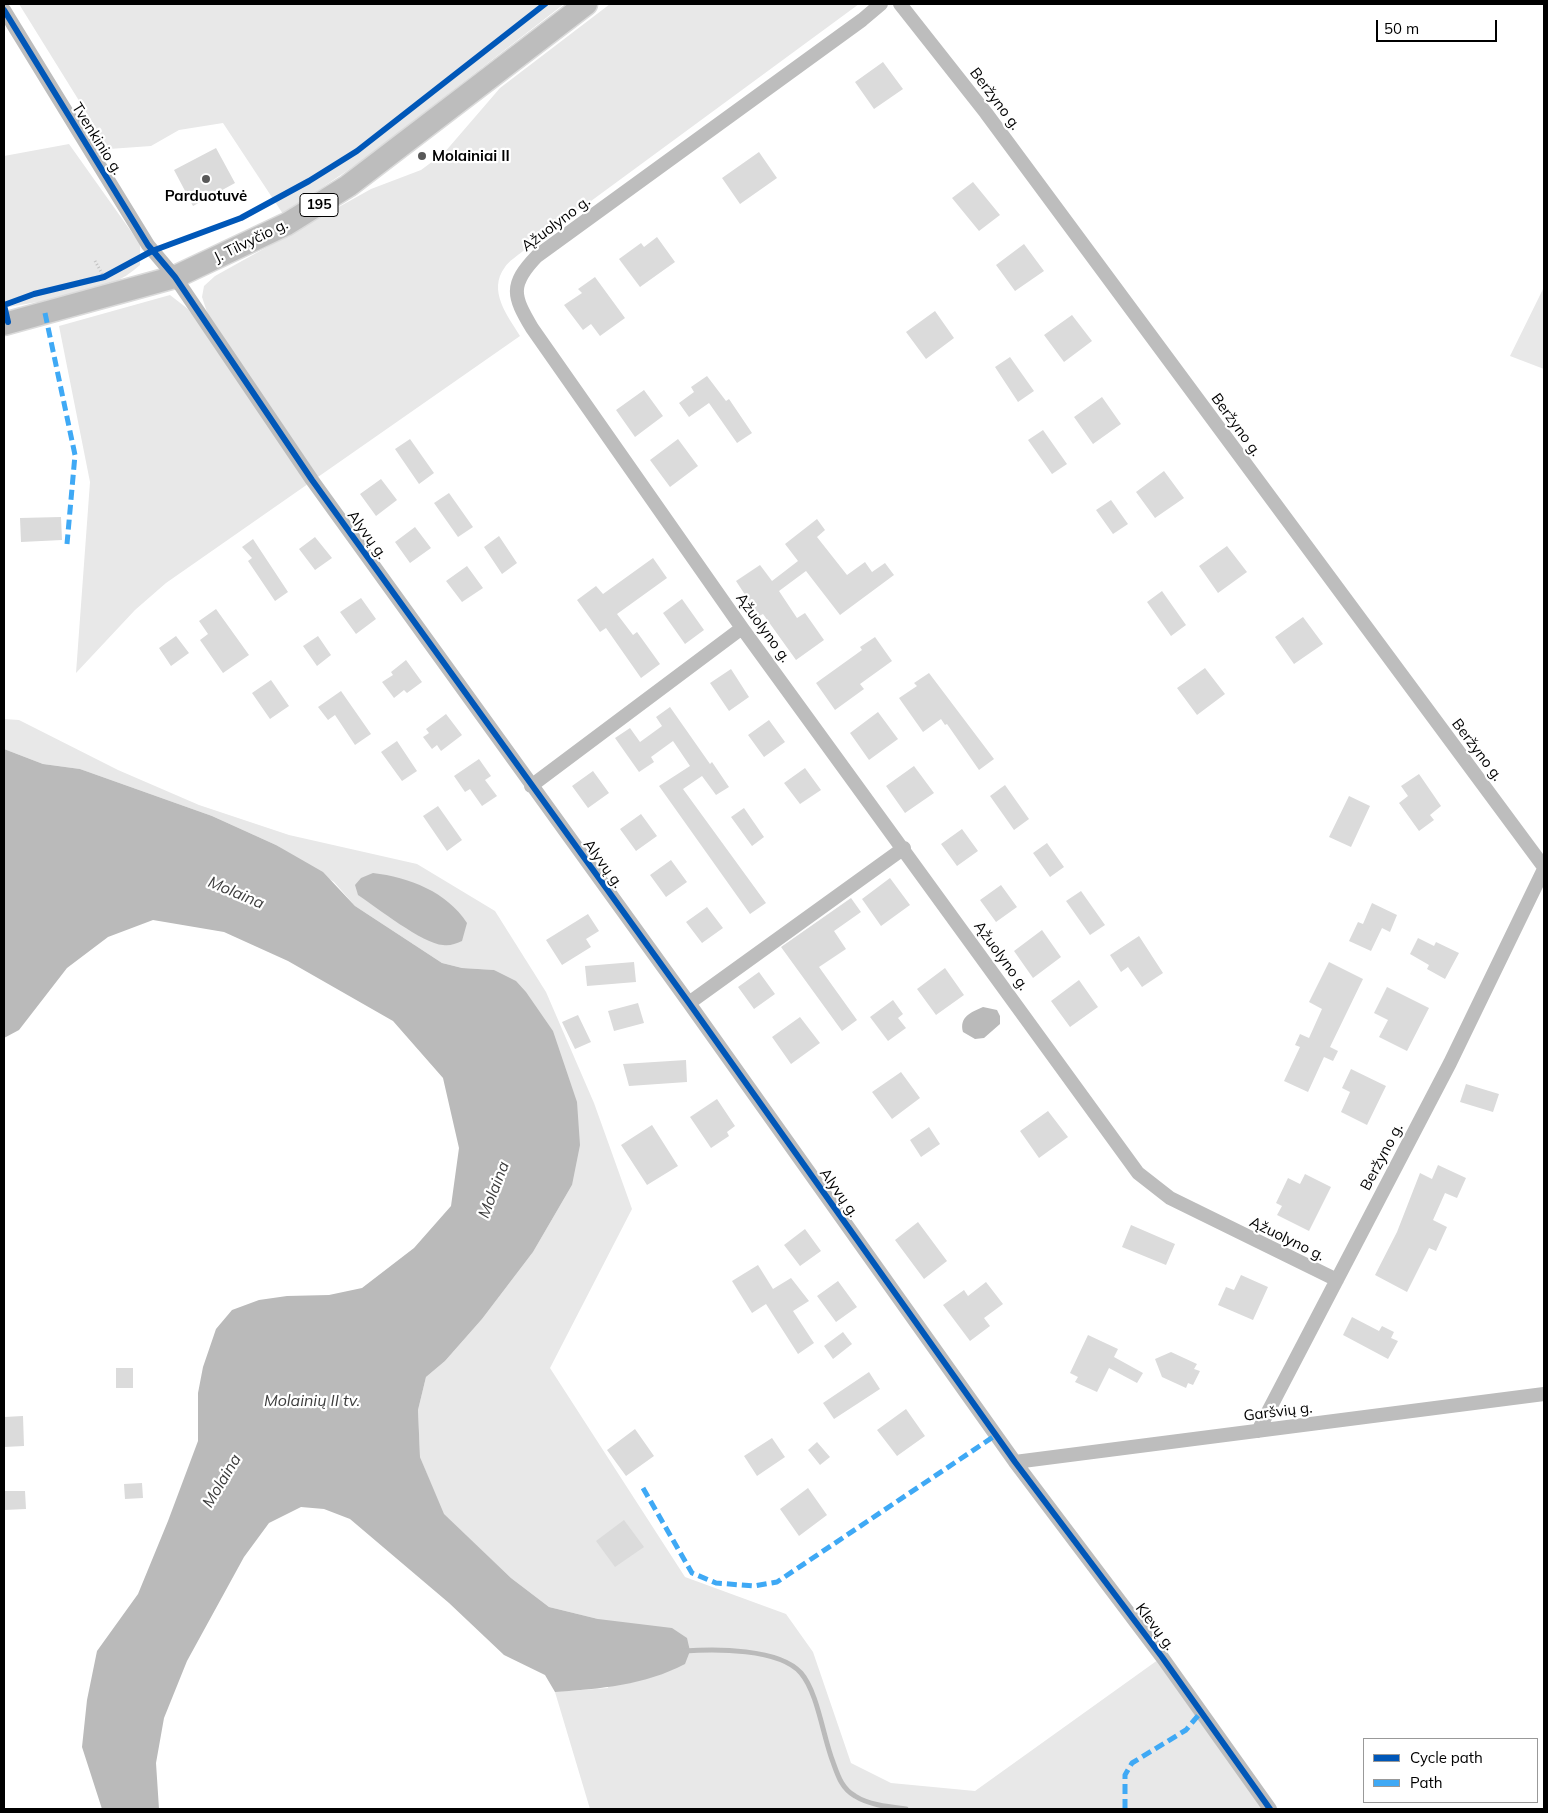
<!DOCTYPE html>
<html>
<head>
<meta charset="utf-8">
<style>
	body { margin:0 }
	#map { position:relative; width:1548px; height:1813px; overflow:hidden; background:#fff; font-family:Mulish,sans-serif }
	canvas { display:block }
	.frame { position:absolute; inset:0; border:5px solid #000; pointer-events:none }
	.legend { position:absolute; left:1363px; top:1738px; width:175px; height:65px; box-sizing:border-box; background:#fff; border:1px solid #999; margin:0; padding:6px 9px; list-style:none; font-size:15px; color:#000 }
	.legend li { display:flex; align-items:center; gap:10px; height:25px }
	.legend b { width:25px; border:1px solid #999 }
	.scale { position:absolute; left:1376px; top:20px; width:121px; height:22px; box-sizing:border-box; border:2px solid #000; border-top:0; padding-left:6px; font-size:15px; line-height:18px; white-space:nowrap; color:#000; -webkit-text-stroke:4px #fff; paint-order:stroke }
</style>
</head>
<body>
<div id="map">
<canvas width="1548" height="1813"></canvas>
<div class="frame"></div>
<ul class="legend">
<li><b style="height:6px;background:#0057b8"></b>Cycle path</li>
<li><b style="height:6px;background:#3fa9f5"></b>Path</li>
</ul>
<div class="scale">50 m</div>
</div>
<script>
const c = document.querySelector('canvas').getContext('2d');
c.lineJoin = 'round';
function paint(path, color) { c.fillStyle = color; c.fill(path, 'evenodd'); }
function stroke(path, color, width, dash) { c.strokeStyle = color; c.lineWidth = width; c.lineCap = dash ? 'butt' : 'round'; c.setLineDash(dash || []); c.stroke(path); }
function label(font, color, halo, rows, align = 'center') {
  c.font = font + ' Mulish,sans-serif'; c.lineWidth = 4.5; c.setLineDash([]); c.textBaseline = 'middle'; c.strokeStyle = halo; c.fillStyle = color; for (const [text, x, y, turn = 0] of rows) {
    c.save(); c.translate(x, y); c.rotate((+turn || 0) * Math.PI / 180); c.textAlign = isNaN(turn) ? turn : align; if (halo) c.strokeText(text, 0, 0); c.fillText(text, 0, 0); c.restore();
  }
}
paint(new Path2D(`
	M19 4H564L363 160 283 214 223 123 179 130 151 146 109 149Z
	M610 4H859L523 251C517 256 509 261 505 267 487 291 508 316 520 336L166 583 135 610 76 673 90 482 59 326 170 295 188 309 305 471 208 315 202 297 204 286 215 276 371 189 421 170 444 153 500 88Z
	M69 144 140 244V265C104 298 50 298 4 308V156Z
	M1544 287V369L1510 356Z
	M4 719 19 720 118 770 199 805 289 835 417 864 495 911 546 992 594 1103 632 1209 550 1368 685 1577 786 1614 813 1652 851 1763 891 1783 975 1791 1162 1657 1270 1809H590L555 1692 608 1688 598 1619 549 1607 511 1578 443 1514 420 1457 418 1410 426 1377 445 1361 482 1319 533 1252 572 1185 494 970 462 968 442 963 355 906 334 882 276 845 212 816 80 769 43 764 4 749Z`), '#e8e8e8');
paint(new Path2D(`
	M4 749 43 764 80 769 212 816 276 845 323 872 355 906 442 963 462 968 494 970 516 981 526 992 553 1031 577 1102 580 1145 572 1185 533 1252 482 1319 445 1361 426 1377 418 1410 420 1457 444 1514 511 1578 549 1607 598 1619 672 1628 687 1638 690 1651 685 1664C645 1685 600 1689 555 1692L545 1675 504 1655 449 1603 350 1519 324 1509 301 1507 269 1523 244 1557 187 1661 164 1718 156 1763 159 1809H102L82 1747 87 1700 97 1651 138 1594 168 1521 198 1441V1393L203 1367 216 1329 232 1310 259 1300 287 1296 329 1295 362 1288 414 1248 451 1206 459 1148 443 1078 393 1021 288 961 224 932 153 920 108 937 67 968 19 1030 4 1038Z
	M373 873C409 877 447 892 467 923L462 941C455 944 450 946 443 945 423 944 376 907 358 895L355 885 361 878Z
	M983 1007 997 1010 1000 1016V1024L984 1038 975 1039 963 1032C959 1017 971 1012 983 1007Z`), '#bababa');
stroke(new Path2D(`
	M684 1651C715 1649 779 1648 801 1673 818 1693 823 1737 833 1762 838 1776 842 1789 855 1796 869 1805 890 1807 906 1809`), '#bababa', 5);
paint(new Path2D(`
	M883 62 903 89 874 109 855 82Z
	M216 148 235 183 193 206 174 170Z
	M759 152 777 178 740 204 722 178Z
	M973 182 1000 215 979 231 952 198Z
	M657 237 675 262 640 287 619 259 641 243 644 247Z
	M1024 244 1044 271 1015 291 996 265Z
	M595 277 625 318 600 336 591 324 583 330 564 305 582 293 578 289Z
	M935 311 954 338 926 359 906 332Z
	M1072 315 1092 341 1064 362 1044 335Z
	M1010 357 1034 391 1018 402 995 367Z
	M707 376 726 401 729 399 752 433 737 443 709 403 689 417 679 403 694 392 691 387Z
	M644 390 663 416 635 437 616 410Z
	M1102 397 1121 424 1093 444 1074 417Z
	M1043 430 1067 464 1052 474 1028 440Z
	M410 439 434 473 419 484 395 449Z
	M678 439 698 466 670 487 650 460Z
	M1164 471 1184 498 1155 518 1136 492Z
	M381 479 397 500 376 516 360 494Z
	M449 493 473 527 458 537 434 503Z
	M1111 500 1128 524 1113 534 1096 510Z
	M61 517 62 540 21 542 20 518Z
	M817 519 825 530 817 537 847 575 865 562 872 572 885 563 894 575 840 615 806 571 779 591 797 618 805 613 824 640 796 660 763 614 759 616 736 581 760 565 772 581 798 561 785 544Z
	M415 527 431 548 410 563 395 542Z
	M499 536 517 563 502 574 484 547Z
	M315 537 332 558 315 570 299 549Z
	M253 539 288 592 275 601 248 561 252 558 242 547Z
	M1227 546 1247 572 1218 593 1199 566Z
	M653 558 667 578 617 614 633 635 637 632 660 664 641 678 606 628 600 632 577 600 596 586 603 594Z
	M467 566 483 588 462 602 446 581Z
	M1162 591 1186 625 1171 636 1147 602Z
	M361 598 376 619 356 634 340 612Z
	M682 599 704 630 685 644 663 613Z
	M216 609 249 655 223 673 200 640 208 634 199 621Z
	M1303 617 1323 644 1294 664 1275 637Z
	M176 636 189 653 171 666 159 648Z
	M318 636 331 655 317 666 303 646Z
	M875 637 892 661 860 684 864 689 835 710 816 683 862 650 860 647Z
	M406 660 422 682 407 693 404 690 394 698 382 682 393 675 391 672Z
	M1205 668 1225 694 1197 715 1177 688Z
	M731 669 749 697 729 711 710 683Z
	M929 673 994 759 979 770 947 724 945 725 941 719 923 732 899 698 917 686 914 683Z
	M271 680 289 706 270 719 252 693Z
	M341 691 371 734 355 745 335 715 328 720 318 707Z
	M670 707 710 764 712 762 729 787 716 795 702 776 683 789 766 903 750 914 659 786 690 766 673 741 651 757 654 762 639 772 615 738 630 728 640 742 662 726 656 717Z
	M878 712 898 739 869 760 850 733Z
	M446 714 462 735 441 751 437 745 432 749 423 737 429 733 426 729Z
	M769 720 785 742 764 757 748 735Z
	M397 741 417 771 402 781 381 752Z
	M479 759 491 776 485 780 497 796 482 806 470 789 465 792 454 776Z
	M914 766 934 793 905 813 886 786Z
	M805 768 821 790 800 804 784 783Z
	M593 771 609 793 588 808 572 786Z
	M1419 774 1441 806 1430 815 1434 820 1419 831 1399 803 1408 796 1401 786Z
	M1005 785 1029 819 1014 830 990 796Z
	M1349 796 1370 806 1351 847 1329 837Z
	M438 806 462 840 447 851 423 816Z
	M744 808 764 837 752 846 731 817Z
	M641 814 657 836 636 851 620 829Z
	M962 829 978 851 957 866 941 844Z
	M1047 843 1064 867 1050 877 1033 853Z
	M671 860 687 882 666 897 650 875Z
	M890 878 910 905 881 926 862 899Z
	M1001 885 1017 907 996 922 980 900Z
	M1081 891 1105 925 1090 935 1066 901Z
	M851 898 861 912 834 931 846 949 819 967 857 1020 842 1031 781 947Z
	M1372 903 1397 915 1390 932 1382 928 1371 951 1349 941 1358 922 1363 924Z
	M707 907 723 928 702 943 686 922Z
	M588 914 599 931 586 939 591 947 562 965 546 940Z
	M1042 930 1061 957 1033 978 1014 951Z
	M1139 936 1163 973 1142 987 1128 967 1121 972 1110 955Z
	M1418 938 1434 946 1436 942 1459 953 1445 979 1427 969 1429 965 1410 954Z
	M634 962 636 982 587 986 585 966Z
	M1329 962 1363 979 1330 1047 1338 1051 1333 1061 1324 1057 1308 1092 1284 1081 1300 1047 1295 1045 1300 1034 1309 1038 1322 1009 1309 1002Z
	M945 968 964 995 936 1015 917 989Z
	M759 972 775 994 754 1009 738 987Z
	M1079 980 1098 1007 1070 1027 1051 1001Z
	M1387 987 1429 1008 1407 1051 1379 1037 1388 1020 1374 1013Z
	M893 1000 903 1014 898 1018 906 1028 888 1041 870 1017Z
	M638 1003 644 1023 614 1031 608 1011Z
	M578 1015 591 1042 575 1049 562 1022Z
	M800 1017 820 1043 791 1064 772 1037Z
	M686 1060 687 1082 629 1086 623 1064Z
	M1351 1069 1386 1086 1367 1125 1341 1112 1350 1092 1342 1088Z
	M901 1072 920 1098 892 1119 872 1092Z
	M1466 1084 1499 1094 1493 1112 1460 1102Z
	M717 1099 735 1126 727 1132 729 1136 711 1148 690 1117Z
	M1048 1111 1068 1137 1039 1158 1020 1131Z
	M652 1125 678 1166 647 1185 621 1145Z
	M929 1127 940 1144 921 1157 910 1140Z
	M1438 1165 1466 1178 1457 1198 1445 1193 1433 1220 1447 1227 1436 1251 1429 1248 1407 1292 1375 1275 1397 1232 1420 1173 1432 1179Z
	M1305 1174 1331 1187 1309 1231 1277 1215 1282 1206 1276 1203 1288 1178 1300 1184Z
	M918 1222 947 1261 924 1279 895 1240Z
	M1131 1225 1175 1244 1166 1265 1122 1247Z
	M805 1229 821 1251 800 1266 784 1245Z
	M758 1265 773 1289 791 1278 809 1301 793 1311 814 1343 798 1354 766 1304 752 1313 732 1281Z
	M1241 1275 1268 1287 1253 1320 1218 1305 1226 1287 1234 1290Z
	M838 1281 857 1307 836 1322 817 1296Z
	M986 1282 1003 1304 984 1318 990 1326 970 1341 943 1305 964 1290 968 1296Z
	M1352 1317 1379 1331 1382 1326 1394 1332 1391 1338 1398 1341 1388 1359 1343 1335Z
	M843 1332 852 1344 833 1359 824 1346Z
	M1088 1335 1118 1349 1114 1357 1143 1373 1137 1383 1109 1368 1097 1392 1075 1382 1078 1377 1070 1373Z
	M1171 1352 1197 1364 1194 1369 1200 1371 1193 1385 1188 1383 1186 1388 1162 1377 1155 1359Z
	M116 1368H133V1388H116Z
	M869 1372 880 1389 834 1419 823 1403Z
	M906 1409 925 1436 897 1456 877 1430Z
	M23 1416 24 1446 4 1447V1417Z
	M635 1429 654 1456 626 1476 607 1450Z
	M772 1438 785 1457 757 1476 744 1456Z
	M817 1442 830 1457 820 1465 808 1450Z
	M142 1483 143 1498 125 1499 124 1484Z
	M808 1488 827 1515 799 1536 780 1509Z
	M4 1491H25L26 1509 4 1510Z
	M624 1520 644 1547 615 1567 596 1541Z`), '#dbdbdb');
const primary = new Path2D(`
	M4 324 175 277 287 224 348 186 586 4`);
stroke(primary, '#dbdbdb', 25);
stroke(new Path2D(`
	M95 261 104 277`), '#c2c2c2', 3, [1, 2.5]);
stroke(new Path2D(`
	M881 4 862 20 537 256C509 285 513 296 532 328L742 628 1138 1173 1170 1198 1337 1280
	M900 4 986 113 1544 867
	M4 10 148 245 175 277 312 480 689 1003 1015 1462 1162 1657 1270 1809
	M531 786 742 628
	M689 1003 904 848
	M1258 1431 1450 1063 1544 869
	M1015 1462 1544 1394`), '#bdbdbd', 14);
stroke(primary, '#bdbdbd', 22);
stroke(new Path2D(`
	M45 313 75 455 67 544
	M643 1488 692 1573 716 1583 754 1586 777 1582 996 1435
	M1125 1809V1775L1132 1763 1186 1730 1201 1712`), '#3fa9f5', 5, [10, 5]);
stroke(new Path2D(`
	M4 10 148 245 175 277 312 480 689 1003 1015 1462 1162 1657 1270 1809
	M8 322 4 305 34 294 104 277 152 251 241 218 309 181 357 151 545 4`), '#0057b8', 6);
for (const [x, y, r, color] of [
	[422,156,5,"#595959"],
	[206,179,5,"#595959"]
]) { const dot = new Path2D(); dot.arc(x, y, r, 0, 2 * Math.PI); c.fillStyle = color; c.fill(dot); stroke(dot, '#fff', 2); }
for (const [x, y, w] of [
	[319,205,38]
]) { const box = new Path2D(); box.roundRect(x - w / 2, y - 11.5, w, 23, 4); c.fillStyle = '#fff'; c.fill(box); stroke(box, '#000', 1); }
label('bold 14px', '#000', null, [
	["195",319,205]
]);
label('15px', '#000', '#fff', [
	["Beržyno g.",995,99,53],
	["Tvenkinio g.",97,139,58],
	["Ąžuolyno g.",556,224,-37],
	["J. Tilvyčio g.",251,241,-26],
	["Beržyno g.",1236,425,54],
	["Alyvų g.",367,535,54],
	["Ąžuolyno g.",763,628,54],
	["Beržyno g.",1477,750,53],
	["Alyvų g.",603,864,54],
	["Ąžuolyno g.",1001,956,54],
	["Beržyno g.",1382,1157,-62],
	["Alyvų g.",839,1193,55],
	["Ąžuolyno g.",1287,1239,26],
	["Garšvių g.",1278,1412,-7],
	["Klevų g.",1155,1627,53]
]);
label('bold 15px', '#000', '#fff', [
	["Molainiai II",432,156],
	["Parduotuvė",206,196,"center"]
], 'left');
label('italic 16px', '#3d3d3d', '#fff', [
	["Molaina",236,893,23],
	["Molaina",494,1190,-69],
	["Molainių II tv.",312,1401],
	["Molaina",222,1481,-59]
]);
</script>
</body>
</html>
